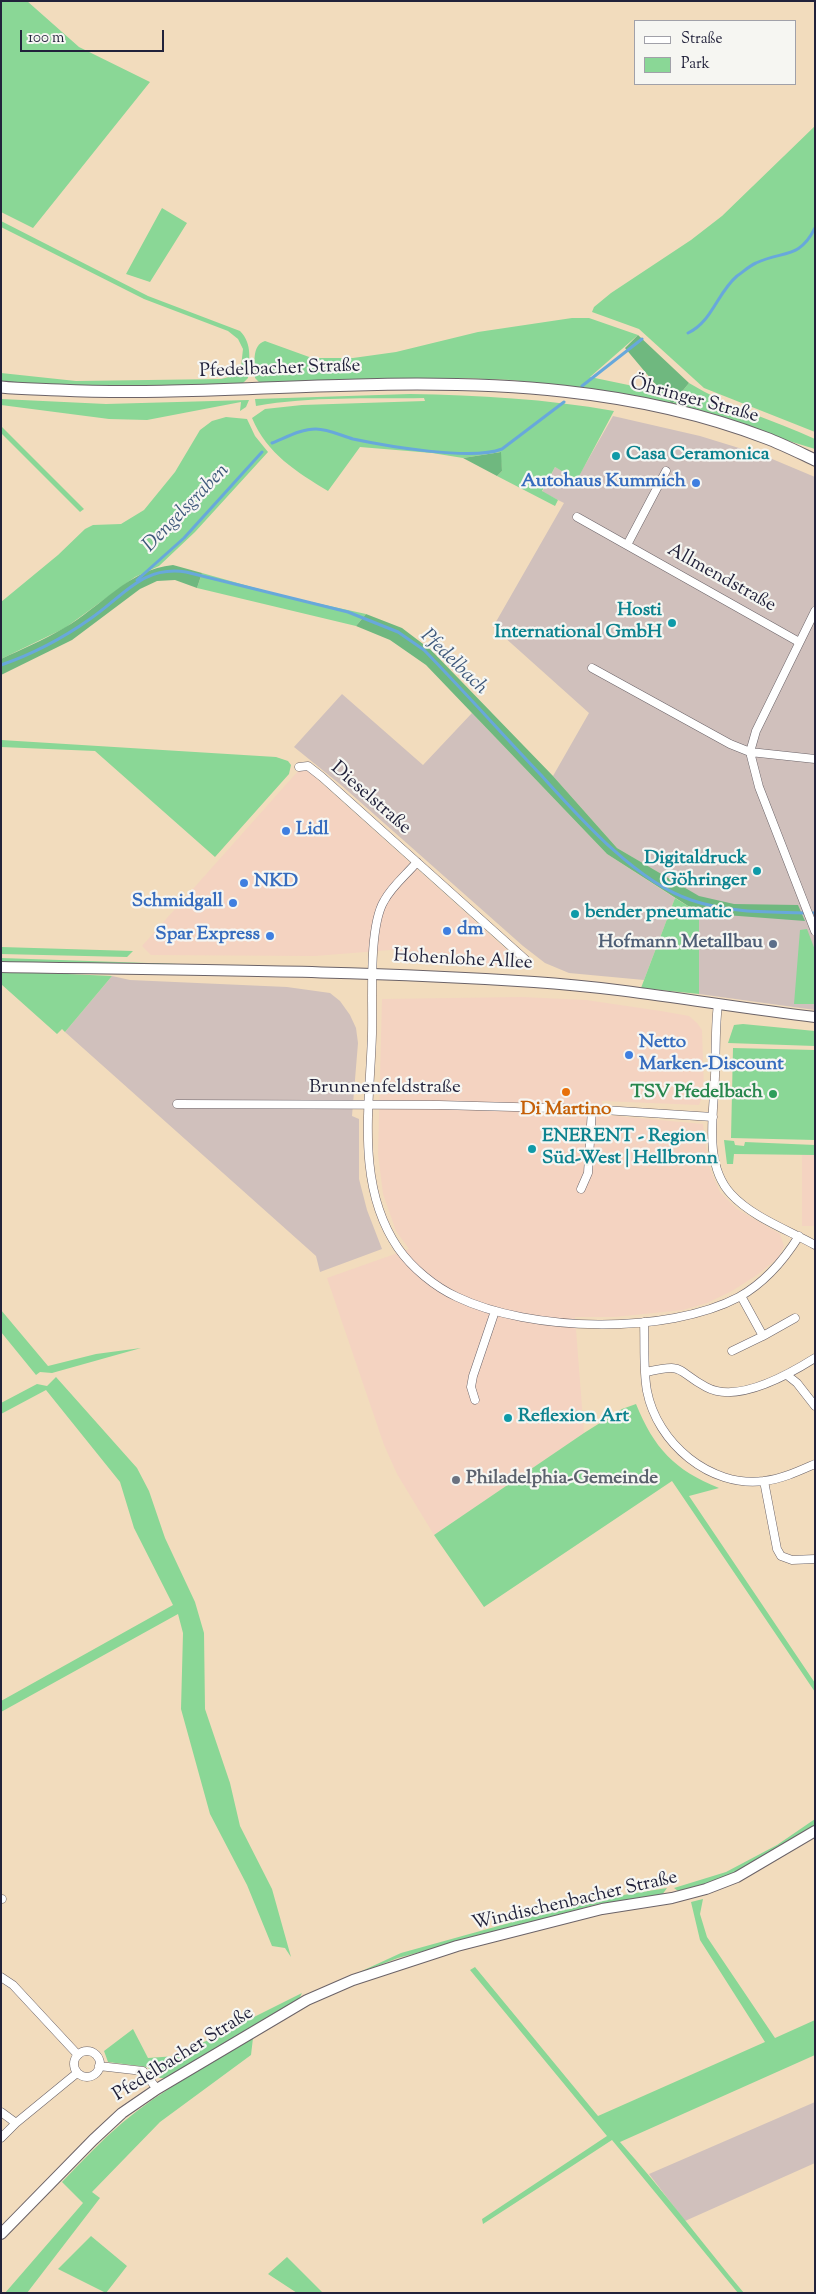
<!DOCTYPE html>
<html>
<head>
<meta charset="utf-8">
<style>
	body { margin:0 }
	#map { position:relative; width:816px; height:2294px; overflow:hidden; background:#f2dcbd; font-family:"Sorts Mill Goudy",serif }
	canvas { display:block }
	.frame { position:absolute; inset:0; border:2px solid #22223b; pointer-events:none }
	.legend { position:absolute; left:634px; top:20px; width:162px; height:65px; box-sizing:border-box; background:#f6f6f2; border:1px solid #a1a1a9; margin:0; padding:6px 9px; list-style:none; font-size:15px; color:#22223b }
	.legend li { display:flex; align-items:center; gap:10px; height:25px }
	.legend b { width:25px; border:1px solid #a1a1a9 }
	.scale { position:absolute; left:20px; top:30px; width:144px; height:22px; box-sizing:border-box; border:2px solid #22223b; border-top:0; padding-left:6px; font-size:15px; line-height:18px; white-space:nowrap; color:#22223b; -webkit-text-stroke:4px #f6f6f2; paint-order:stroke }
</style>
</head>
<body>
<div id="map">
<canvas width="816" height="2294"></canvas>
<div class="frame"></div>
<ul class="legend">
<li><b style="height:6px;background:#fff"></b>Straße</li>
<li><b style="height:14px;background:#8ad796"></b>Park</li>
</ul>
<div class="scale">100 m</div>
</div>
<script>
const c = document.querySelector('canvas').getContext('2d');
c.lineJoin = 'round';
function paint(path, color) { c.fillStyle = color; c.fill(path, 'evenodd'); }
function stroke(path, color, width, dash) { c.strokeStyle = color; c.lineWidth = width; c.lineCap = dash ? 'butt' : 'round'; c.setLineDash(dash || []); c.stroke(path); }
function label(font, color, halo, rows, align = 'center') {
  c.font = font + ' "Sorts Mill Goudy",serif'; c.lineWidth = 4.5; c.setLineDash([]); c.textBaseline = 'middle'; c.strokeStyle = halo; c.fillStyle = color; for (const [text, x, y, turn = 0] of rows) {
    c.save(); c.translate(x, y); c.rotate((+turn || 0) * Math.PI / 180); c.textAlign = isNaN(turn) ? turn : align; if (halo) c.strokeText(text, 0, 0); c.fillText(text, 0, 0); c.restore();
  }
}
paint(new Path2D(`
	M299 770H307L509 952 503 967 434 962 391 950 315 956 151 955 142 946Z
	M522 997 586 1000 661 1011 689 1016 697 1023 702 1030 704 1092 699 1105 602 1101 605 1115 703 1124 708 1164 720 1192 737 1209 780 1234 784 1246 778 1258 757 1275 732 1291 707 1303 683 1310 615 1317H575L584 1433 434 1535 397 1474 384 1445 327 1278 409 1249 396 1231 383 1194 378 1154 382 999Z
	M802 1147H815V1226H802Z`), '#f4d3c1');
paint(new Path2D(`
	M613 416 700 436 765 456 815 477V1010L699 994 698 896 617 848 553 776 589 713 493 627 564 503 542 492 555 467 577 479Z
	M342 694 423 765 472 713 607 854 675 898 644 980 569 973 545 963 523 946 341 785 294 747Z
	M112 976 130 980 287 987 330 993 340 1001 350 1015 356 1028 358 1043 352 1116 359 1119V1179L367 1210 382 1249 320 1272 316 1256 65 1032Z
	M815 2102V2163L685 2221 649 2174Z`), '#d0c0bc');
paint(new Path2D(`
	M1 1H27L79 47 150 82 33 228 1 212Z
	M815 126V432L704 388 639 329 592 312 594 307 611 293 691 240 722 216Z
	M162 208 187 223 150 282 126 274Z
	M1 221 148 296 240 331C253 344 249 361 248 378L242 384 150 388 1 382V373L76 381 221 379 233 376 241 367 243 349 238 339 228 331 144 299 1 227Z
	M572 318H589L638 335 590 377 662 392 672 404 689 383C728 407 773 420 815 439V449L672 405 567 386 511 380 460 378 355 379 261 384 255 378C255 365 251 345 265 341L312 358H353L396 352 478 332Z
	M410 394C479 395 546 399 614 411L577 480 555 467 542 491 558 500 555 506 497 476 502 471 500 452 463 458 432 453 360 447 328 491C297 472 267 454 252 418L265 409 302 405 425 401 424 398C368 399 311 396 256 406L255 399Z
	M1 399 106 404 249 400 246 407 240 411 241 402 147 420 109 419 1 405Z
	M226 417 247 419 255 436 268 452 195 532 159 566 135 577 65 628 1 659V602L58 555 85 529 93 525 121 524 144 510 175 472 200 430 212 421Z
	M1 426 84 509 80 512 1 433Z
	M202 573 284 596 366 614 356 626 197 588Z
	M1 740 276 757 288 761 291 765 289 774 215 857 95 751 1 747Z
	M675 898 699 913V994L641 988Z
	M807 929 815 950V1004H794L800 930Z
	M1 947 133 951 127 957 1 954Z
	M1 958 207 965 206 967 1 962Z
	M1 971 112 976 65 1032 62 1029 57 1034 1 984Z
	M743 1024 815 1031V1046L728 1043 734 1025Z
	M733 1048 815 1050V1140L731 1138Z
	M724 1140 734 1141 735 1145 744 1146 745 1142 815 1145V1155L734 1154 733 1164H727Z
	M1 1310 48 1366 96 1354 141 1348 52 1373 40 1372 36 1375 1 1332Z
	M56 1377 137 1468 149 1491 165 1538 195 1602 204 1633 205 1709 230 1783 240 1826 272 1889 291 1957 285 1948 272 1946 247 1885 210 1814 181 1709 183 1633 178 1614 1 1712V1701L173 1605 134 1528 120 1482 46 1390 1 1414V1403L37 1384 47 1386Z
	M636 1404C654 1448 674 1470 719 1488L689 1496 815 1683V1692L672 1481 484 1607 434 1535 584 1433 622 1409Z
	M815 1819V1826L748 1867 718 1880 678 1891 674 1888 726 1872 777 1845Z
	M667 1888 662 1895 598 1904 398 1958 351 1976 401 1953 592 1900Z
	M703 1899 700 1914 707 1937 775 2038 815 2020V2055L620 2142C663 2190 702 2243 744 2293H738L612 2140 483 2224 482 2219 607 2136 470 1970 475 1967 598 2116 765 2042 700 1940 691 1902Z
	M302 1993 298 2001 167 2078H160L147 2067 108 2062 104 2051 133 2029 148 2058 176 2056Z
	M253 2038 251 2055 160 2122 92 2192 100 2198 27 2293H5L83 2203 62 2182C82 2161 101 2141 122 2123 161 2090 209 2065 253 2038Z
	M91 2236 127 2266 106 2293 58 2269Z
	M287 2257 323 2293H297L268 2274Z`), '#8ad796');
paint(new Path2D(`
	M638 335 689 383 672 404 625 348Z
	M501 452 502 471 497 476 463 458Z
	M173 565 202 573 197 588 175 580 157 581 140 589 72 640 1 675V659C22 649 44 640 64 628 101 607 129 569 173 565Z
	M366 614 402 628 431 650 553 776 617 848 699 896 734 904 798 905 805 921 699 913 607 854 426 665 390 640 356 626Z`), '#6fb87f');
stroke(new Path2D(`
	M688 333C712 322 717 293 737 276 743 272 749 266 756 263 783 250 799 260 815 228
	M582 386 642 339
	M272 443C287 437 301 429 316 429 328 429 342 436 353 439 386 446 472 461 502 449L564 402
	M137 580 184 538 262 452
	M1 665C33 654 63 638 90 619 123 597 142 565 186 572L348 612 398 632 424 650C464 691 502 734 541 775 579 817 636 882 691 900 732 914 772 912 815 913`), '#68a8db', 3);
const minor = new Path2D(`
	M577 517 799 642
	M627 545 666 471
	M815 611 756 731 750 752 759 787 815 931
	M592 668 730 744 750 752 815 759
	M299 767 308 766 322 777 526 960
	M417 862C406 875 392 886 384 901 368 928 373 1001 372 1034 370 1105 355 1185 398 1248 412 1268 435 1287 457 1297 530 1332 667 1335 739 1297 764 1283 784 1260 799 1236
	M718 1004C715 1028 716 1052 715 1076 714 1113 703 1164 731 1194 752 1217 788 1230 815 1245
	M177 1104 439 1105 588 1109 713 1117
	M581 1189 588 1173 592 1109
	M644 1322C645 1345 643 1369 647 1391 657 1443 710 1488 764 1481 782 1479 799 1471 815 1464
	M763 1336 795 1318
	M732 1351 763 1336 741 1296
	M646 1372C687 1363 674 1370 706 1387 737 1404 788 1375 815 1358
	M787 1375 797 1383 815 1406
	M475 1400 471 1387 473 1376 495 1311
	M764 1481 777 1549 781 1556 792 1560 815 1559
	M1 1899H2
	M1 1977 13 1985 78 2055
	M74 2064a13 13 0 1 1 26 0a13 13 0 1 1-26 0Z
	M99 2066 143 2071 157 2089
	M1 2112 16 2123
	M1 2138 16 2123 77 2073`);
const tertiary = new Path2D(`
	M1 967C179 970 357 970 534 982 628 988 721 1006 815 1017
	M1 2234 93 2140 122 2113 157 2089 307 2000 353 1980 457 1946 602 1909 672 1898 706 1889 737 1877 815 1831`);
const secondary = new Path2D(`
	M1 387C20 389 40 389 59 390 159 395 258 387 357 385 495 381 636 388 766 438 782 444 798 452 815 460`);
stroke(minor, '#6b6368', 9);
stroke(tertiary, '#6b6368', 12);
stroke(secondary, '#6b6368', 13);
stroke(minor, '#fff', 8);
stroke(tertiary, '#fff', 10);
stroke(secondary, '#fff', 11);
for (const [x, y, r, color] of [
	[616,456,5,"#0f9aa8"],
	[696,483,5,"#3f7fe0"],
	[672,623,5,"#0f9aa8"],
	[286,831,5,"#3f7fe0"],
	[757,871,5,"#0f9aa8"],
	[244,883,5,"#3f7fe0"],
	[233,903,5,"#3f7fe0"],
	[575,914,5,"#0f9aa8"],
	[447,931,5,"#3f7fe0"],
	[270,936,5,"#3f7fe0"],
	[773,944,5,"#5c6f8a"],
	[629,1055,5,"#3f7fe0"],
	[566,1092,5,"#e8710a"],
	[773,1094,5,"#2e9e5b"],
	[532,1149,5,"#0f9aa8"],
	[508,1418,5,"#0f9aa8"],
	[456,1480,5,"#6b7280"]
]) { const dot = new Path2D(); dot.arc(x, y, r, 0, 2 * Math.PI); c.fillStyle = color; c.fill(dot); stroke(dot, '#f6f6f2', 2); }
label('19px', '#22223b', '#f6f6f2', [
	["Pfedelbacher Straße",280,370,-2],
	["Öhringer Straße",694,401,15],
	["Allmendstraße",721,579,29],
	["Dieselstraße",370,799,41],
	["Hohenlohe Allee",463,961,3],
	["Brunnenfeldstraße",385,1089],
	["Windischenbacher Straße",575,1902,-13],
	["Pfedelbacher Straße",184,2055,-32]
]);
label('bold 19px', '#0d838f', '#f6f6f2', [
	["Casa Ceramonica",626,456],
	["Hosti",662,612,"right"],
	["International GmbH",662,634,"right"],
	["Digitaldruck",747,860,"right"],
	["Göhringer",747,882,"right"],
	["bender pneumatic",585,914],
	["ENERENT - Region",542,1138],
	["Süd-West | Hellbronn",542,1160],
	["Reflexion Art",518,1418]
], 'left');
label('bold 19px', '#366cbe', '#f6f6f2', [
	["Autohaus Kummich",686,483,"right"],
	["Lidl",296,831],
	["NKD",254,883],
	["Schmidgall",223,903,"right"],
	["dm",457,931],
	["Spar Express",260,936,"right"],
	["Netto",639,1044],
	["Marken-Discount",639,1066]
], 'left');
label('bold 19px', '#4e5e75', '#f6f6f2', [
	["Hofmann Metallbau",763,944]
], 'right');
label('bold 19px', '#27864d', '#f6f6f2', [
	["TSV Pfedelbach",763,1094]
], 'right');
label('bold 19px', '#c56008', '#f6f6f2', [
	["Di Martino",566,1111]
]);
label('bold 19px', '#5b616d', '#f6f6f2', [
	["Philadelphia-Gemeinde",466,1480]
], 'left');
label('italic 20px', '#3e587b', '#f6f6f2', [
	["Dengelsgraben",187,509,-46],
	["Pfedelbach",453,663,44]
]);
</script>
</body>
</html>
